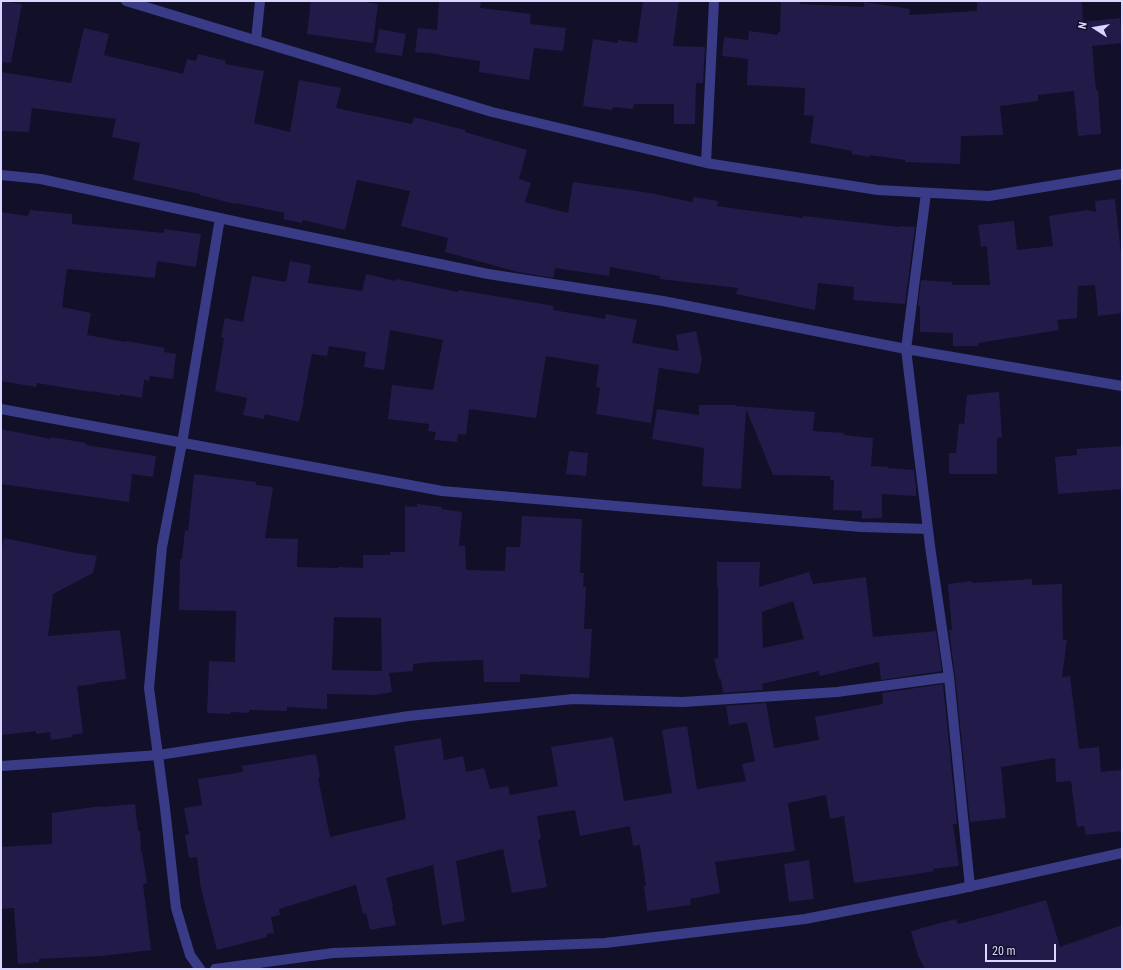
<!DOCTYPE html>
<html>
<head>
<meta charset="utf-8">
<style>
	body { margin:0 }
	#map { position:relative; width:1123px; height:970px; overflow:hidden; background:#120f28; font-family:"Roboto Condensed",sans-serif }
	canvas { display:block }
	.frame { position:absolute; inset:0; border:2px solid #d9d6ff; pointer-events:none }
	.north { position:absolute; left:1075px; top:8px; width:40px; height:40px; -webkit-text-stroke:3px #120f28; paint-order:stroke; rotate:282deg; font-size:11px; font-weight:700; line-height:16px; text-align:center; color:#d9d6ff }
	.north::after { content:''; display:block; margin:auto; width:14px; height:18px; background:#d9d6ff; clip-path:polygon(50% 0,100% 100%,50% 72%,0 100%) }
	.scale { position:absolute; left:985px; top:944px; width:71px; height:18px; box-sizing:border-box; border:2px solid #d9d6ff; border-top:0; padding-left:5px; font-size:12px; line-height:14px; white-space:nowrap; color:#d9d6ff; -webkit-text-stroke:3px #120f28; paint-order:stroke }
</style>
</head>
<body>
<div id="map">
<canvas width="1123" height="970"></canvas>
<div class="frame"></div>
<div class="north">N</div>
<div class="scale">20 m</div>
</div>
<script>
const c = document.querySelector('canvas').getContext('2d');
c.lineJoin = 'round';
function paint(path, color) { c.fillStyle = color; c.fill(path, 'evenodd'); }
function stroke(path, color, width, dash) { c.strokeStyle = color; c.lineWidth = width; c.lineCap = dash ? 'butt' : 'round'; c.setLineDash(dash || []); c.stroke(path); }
paint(new Path2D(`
	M1 1 22 4 11 63 1 62Z
	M311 1H358L378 4 373 43 307 34Z
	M439 1H481L480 8 531 14 530 24 566 28 563 51 534 48 529 80 479 72 480 61 439 55V54L415 52 418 28 437 30Z
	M643 1H679L673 46 705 47 703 83H696L695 124H674V104H634L633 109 613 107 612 110 583 106 593 39 618 43V40L637 43Z
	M781 1H800V4L864 7V2L910 9 909 15 977 11V1H1082L1083 22 1120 18 1122 43 1092 46 1096 91 1098 90 1101 134 1078 136 1074 91 1038 95V101L1000 106 1003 135 961 136 960 164 905 162V160L870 155 869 157 852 154V151L810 143 814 116 804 115 805 88 747 85 748 59 722 56 724 37 748 40 749 31 778 35V32H780Z
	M84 28 109 34 104 55 183 74 187 59 196 61 198 54 226 61 225 64 264 71 254 123 290 132 299 80 341 88 336 108 412 124 414 117 465 130V132L527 150 519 179 531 183 525 202 568 213 573 182 650 193 692 202 694 197 718 201 717 206 803 218V216L899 227V226L915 227 905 304 853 300 854 287 818 283 815 310 736 294 738 288 660 279V276L610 267 609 276 555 268 553 278 518 272 445 252 448 238 401 226 410 191 357 180 345 230 303 220 302 223 283 219 285 213 236 203 235 204 200 195V194L133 180 140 143 112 137 116 119 32 108 29 132 1 131V72L71 83Z
	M379 29 406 34 402 56 375 52Z
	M1115 199 1122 263V313L1098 316 1095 285 1078 286 1077 318 1057 320 1059 330 978 343V346H953V333L920 332V306L918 305 921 280 952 282V285H990L987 246 981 247 978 225 1014 221 1017 250 1053 246 1049 216 1087 210 1096 212 1095 201Z
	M30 210 72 214V224L164 233V229L201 234 196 267 157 261 155 278 67 269 62 307 91 313 87 335 126 342 127 341 165 348 164 352 176 354 173 379 150 376 149 381 144 380 142 398 120 394V396L92 391V392L37 383 36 387 1 381V212L28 216Z
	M290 261 311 265 308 283 362 291 366 274 396 281V279L421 284 458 292 459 290 554 306 553 310 605 319 606 314 637 320 632 343 679 351 676 335 696 331 702 359 699 374 659 368 651 423 596 414 600 388 596 387 599 365 546 356 536 418 469 409 466 435 458 434 457 442 434 440 436 432 428 431 429 424 388 419 392 385 433 390 443 340 390 330 384 370 364 367 366 352 329 346 327 356 312 354 303 400H304L299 422 265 414 264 419 243 415 247 398 215 391 224 338 221 337 225 318 243 322 252 276 286 282Z
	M999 392 1002 437 997 438V474H949V453H956L959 423 964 424 967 395Z
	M699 405H736V406L815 412 813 431 844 433V435L873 438 871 466 888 467V468L914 470 916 488V496L882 494V518L862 519V511L833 510 834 480H830V476L773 475 746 409 741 489 702 486 704 448 652 439 657 409 699 415Z
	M1 429 51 439V437L86 443V445L156 456 153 477 132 474 129 502 1 484Z
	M1122 446V489L1058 494 1055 457 1077 455V449Z
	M569 451 588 453 586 476 566 474Z
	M194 474 256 482V485L273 487 265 538 298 539 297 567 338 568V567L363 568V555H390V552H405V506L417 507V504L442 507 441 509 462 512 459 546H465L466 570 505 571 506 547H520L522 516 582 519 580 573H584L583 587H586L584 629H592L589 678 520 674V682H484L483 660 431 662 413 664V671L389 673 392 692 374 695 327 694V709L287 707V711L249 710V713L231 712V714L207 713 209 661 235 662 236 611 179 610 180 559H182L185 530 188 531ZM334 617 381 618 382 671 332 670Z
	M4 538 76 553 97 556 93 573 53 594 48 636 120 630 126 679 95 683 96 684 77 686 83 733 72 735V737L51 740 50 732 36 734V731L1 735V553Z
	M717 562H760L759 587 809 572 813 584 866 577 873 637 936 631 942 671 881 680 879 662 820 676 818 671 762 684 763 690 723 693 721 679H719L714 659 718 658V587H717ZM793 601 804 639 763 648 762 612Z
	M1032 579V585L1062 584 1063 640H1067L1062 677 1070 676 1079 749 1099 747 1101 772 1121 770 1122 783V831L1086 835 1084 826 1077 827 1071 781 1056 782 1055 758 1001 767 1006 818 970 822 955 676 949 630H952L948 584 971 581 972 583Z
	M943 684 957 824H953L959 866 933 869 934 871 911 875 854 883 844 816 830 819 826 795 788 803 795 851 715 862 720 893 690 899 691 905 647 911 644 886H646L640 845 633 846 630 826 580 836 575 810 537 816 541 839 538 840 547 887 512 893 503 849 456 861 465 921 442 925 433 865 386 878 393 906 392 907 396 925 370 930 366 913 363 914 356 885 279 909 280 915 271 917 274 933 267 934V937L217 950 201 889 197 857 189 858 185 835 189 834 184 808 202 805 198 779 243 772 242 766 316 754 320 777 318 778 330 837 406 819 394 746 441 738 444 760 463 756 466 772 484 768 490 789 508 786 510 795 558 786 551 747 613 737 624 801 672 793 662 730 687 726 697 789 746 781 742 764 755 761 747 722 729 725 726 706 766 703 774 748 819 740 815 717 883 704 882 693Z
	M135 804 138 831H140L141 853 142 852 147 883 143 884 151 950 101 956 39 959V962L18 964 14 908 1 909V847L52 844V813L101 806V807Z
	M809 860 814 899 789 902 784 864Z
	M1046 900 1060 947 1122 925V969H925L918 956 911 931 956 919 958 924 1004 912Z`), '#221b49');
stroke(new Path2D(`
	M126 1 492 112 706 163 878 190 989 196 1122 174
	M256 40 260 1
	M706 163 714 1
	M1 175 41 179 247 224 488 274 663 301 906 349 1122 386
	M926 193 906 349 930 546 949 677 970 887
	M1 409 442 491 861 527 928 529
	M1 766 159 755 409 716 573 699 683 702 837 692 949 677
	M200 969 190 955 176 908 165 808 149 688 162 547 182 443 220 218
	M215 969 333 953 605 943 805 919 954 890 1122 853`), '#3a3b87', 10);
</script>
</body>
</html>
